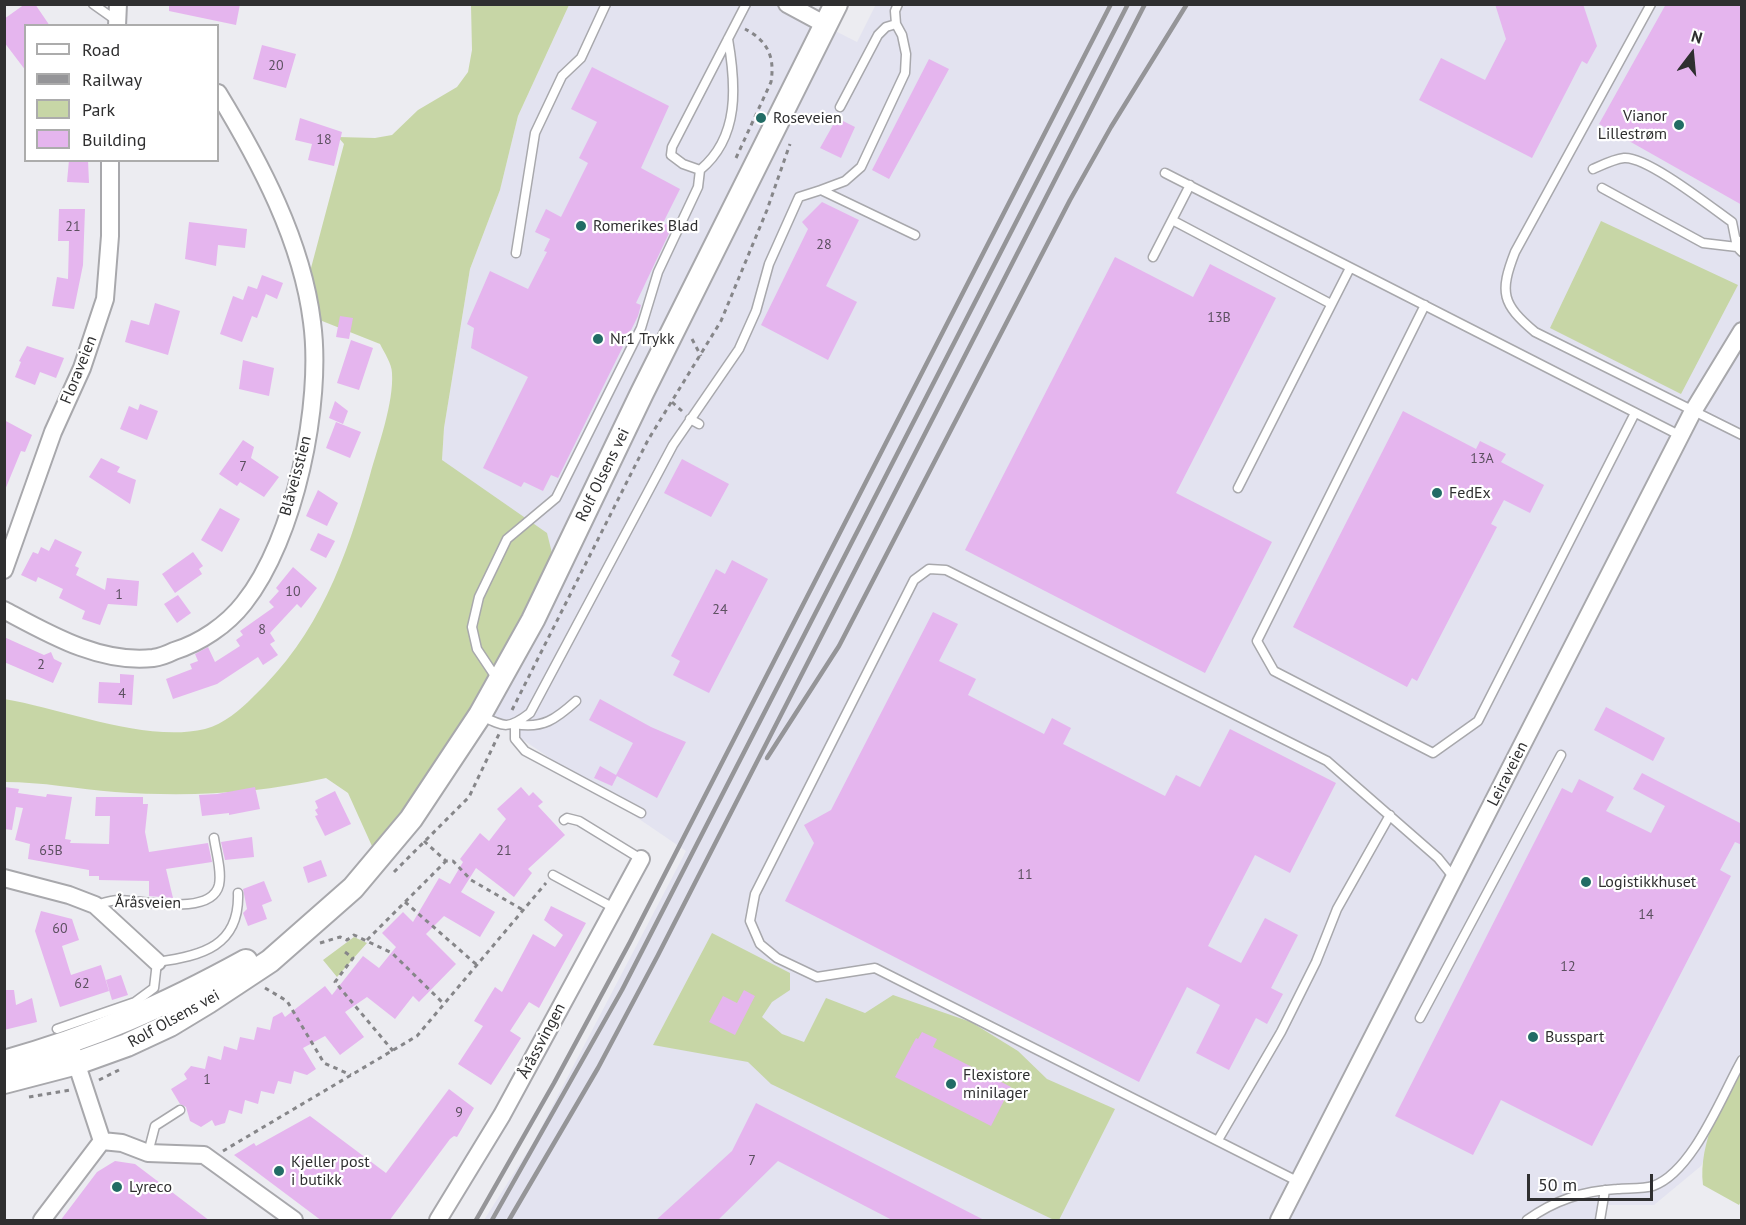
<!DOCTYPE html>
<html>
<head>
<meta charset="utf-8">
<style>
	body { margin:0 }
	#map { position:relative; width:1746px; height:1225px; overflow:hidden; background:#ececf1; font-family:"PT Sans",sans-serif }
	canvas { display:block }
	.frame { position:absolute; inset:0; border:6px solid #2f2f30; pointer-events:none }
	.legend { position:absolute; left:24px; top:24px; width:195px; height:138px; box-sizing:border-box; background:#fff; border:2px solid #acacac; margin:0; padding:8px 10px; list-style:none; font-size:18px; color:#2f2f30 }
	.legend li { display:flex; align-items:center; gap:12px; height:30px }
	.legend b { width:30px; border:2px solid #acacac }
	.north { position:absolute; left:1662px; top:24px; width:60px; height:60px; -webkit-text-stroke:4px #fff; paint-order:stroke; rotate:16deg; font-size:16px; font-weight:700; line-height:24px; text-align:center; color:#2f2f30 }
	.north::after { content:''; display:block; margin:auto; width:21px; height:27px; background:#2f2f30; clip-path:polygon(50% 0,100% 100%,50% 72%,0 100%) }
	.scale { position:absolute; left:1527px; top:1174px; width:126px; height:27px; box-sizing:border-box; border:3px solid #2f2f30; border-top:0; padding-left:8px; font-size:18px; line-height:21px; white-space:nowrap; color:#2f2f30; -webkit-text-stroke:4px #fff; paint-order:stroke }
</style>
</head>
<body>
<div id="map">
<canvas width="1746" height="1225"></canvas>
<div class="frame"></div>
<ul class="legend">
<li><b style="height:8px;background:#fff"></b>Road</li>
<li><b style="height:8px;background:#959598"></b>Railway</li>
<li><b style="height:16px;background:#c7d6a6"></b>Park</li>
<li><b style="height:16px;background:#e5b5ee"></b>Building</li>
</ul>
<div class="north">N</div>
<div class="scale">50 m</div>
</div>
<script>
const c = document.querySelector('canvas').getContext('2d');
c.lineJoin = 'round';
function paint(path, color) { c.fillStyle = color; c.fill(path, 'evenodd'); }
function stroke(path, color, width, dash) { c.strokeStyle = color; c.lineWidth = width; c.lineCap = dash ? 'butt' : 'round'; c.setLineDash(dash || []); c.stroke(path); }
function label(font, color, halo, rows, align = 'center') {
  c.font = font + ' "PT Sans",sans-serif'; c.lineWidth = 4.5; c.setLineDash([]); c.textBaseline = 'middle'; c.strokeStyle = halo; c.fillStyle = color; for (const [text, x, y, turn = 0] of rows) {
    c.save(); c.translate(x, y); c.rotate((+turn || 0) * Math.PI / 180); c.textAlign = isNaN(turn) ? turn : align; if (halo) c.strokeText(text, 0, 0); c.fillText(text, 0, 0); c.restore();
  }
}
paint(new Path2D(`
	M876 4 1741 5 1742 1082 1701 1166 1654 1205H1603L1598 1220H484L533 1143 686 851 475 707 442 460 444 428 470 269 500 190 518 116 569 5H784L857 42Z`), '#e3e3f0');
paint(new Path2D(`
	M471 5H569L518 116 500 190 470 269 444 428 442 460 547 533 552 553 547 568 475 706 376 855 348 793 326 778C256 794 186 797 115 792 78 789 42 782 5 782L4 699C65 709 145 743 205 729 224 724 240 710 253 697 319 635 346 559 370 475 378 446 394 403 392 373 392 364 384 352 380 344L307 315V283L344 144 338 137 375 138 392 135 418 110 457 87 468 72 472 50Z
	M1601 221 1738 285 1681 394 1550 328Z
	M712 933 790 973V990L772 1002 762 1017 782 1034 804 1042 826 998 865 1013 893 995 971 1022 1018 1051 1047 1079 1115 1109 1059 1220H1054L771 1084 748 1062 653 1045Z
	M354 937 367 943 337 977 323 960Z
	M1741 1059 1742 1199 1739 1205 1703 1185C1698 1142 1724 1097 1741 1059Z`), '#c7d6a6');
paint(new Path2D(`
	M25 4H35L50 26H26V71L4 42V19Z
	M169 4H240L236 25 169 11Z
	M1495 4H1583L1597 46 1587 64 1582 61 1532 158 1419 100 1441 58 1485 80 1506 39Z
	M1666 4H1742V205L1599 124Z
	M262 45 296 54 286 88 253 79Z
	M929 59 949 69 889 179 872 170Z
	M592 67 669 106 641 168 680 189 663 223 672 227 636 303 641 305 638 316 558 478 551 475 543 491 524 482 521 487 483 468 528 377 471 348 474 328 467 324 490 271 528 289 547 252 544 251 550 239 535 232 546 209 561 217 588 163 579 158 597 122 571 109Z
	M300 118 342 132 334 166 308 160 312 144 295 140Z
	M837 118 855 127 841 158 820 148Z
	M69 160H88L89 183 67 182Z
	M822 202 859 220 826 286 857 302 828 360 761 325 808 229 802 222Z
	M59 209H85L83 265 74 309 52 306 57 277 68 279 69 241H58Z
	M189 222 247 229 245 248 218 245 216 266 185 259Z
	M1115 257 1193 297 1210 264 1276 298 1176 493 1272 542 1205 673 965 550Z
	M262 275 283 283 277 299 266 294 257 318 252 316 242 342 220 334 233 296 243 300 248 286 257 289Z
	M155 303 180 311 168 355 125 342 131 320 149 325Z
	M340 316 353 318 349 339 336 337Z
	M351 340 373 348 359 390 337 383Z
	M27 346 64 358 56 378 40 372 35 385 15 377 21 362 19 361Z
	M243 360 274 368 269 396 239 389Z
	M335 401 348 411 343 424 329 418Z
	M140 404 158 411 147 440 120 429 129 406 138 410Z
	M1403 411 1476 449 1480 441 1506 454 1501 462 1544 485 1530 513 1504 500 1491 524 1497 527 1417 681 1412 678 1407 687 1293 627Z
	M4 420 32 435 25 452 21 451 5 490Z
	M336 422 361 432 350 458 326 448Z
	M243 440 254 447 251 458 279 477 264 497 240 482 237 486 219 474Z
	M101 458 120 467 117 472 136 480 130 504 89 477Z
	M682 459 729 484 711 517 664 493Z
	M318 490 338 503 327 526 306 516Z
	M220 508 240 519 222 552 201 540Z
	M318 533 335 541 326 558 310 550Z
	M55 539 82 552 75 566 79 568 76 575 105 590 107 578 139 581 137 606 108 604 100 625 82 619 85 611 59 598 63 589 38 577 36 582 21 575 33 552 38 554 41 547 49 551Z
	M193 552 203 566 199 569 202 574 175 593 162 574Z
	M732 560 768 579 709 693 673 675 680 661 671 656 716 569 725 574Z
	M293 567 317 588 301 608 297 604 270 633 275 641 270 644 278 655 263 665 258 657 217 684 173 699 166 679 192 669 190 664 198 661 195 654 208 647 215 662 240 646 236 640 243 635 240 631 274 607 269 602 279 591 276 588Z
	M178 595 191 613 177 623 164 604Z
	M933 612 958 624 939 661 976 679 968 695 1044 734 1052 718 1071 728 1063 744 1165 796 1176 775 1200 787 1230 729 1336 783 1290 873 1255 855 1208 946 1241 963 1265 918 1298 935 1271 988 1283 994 1267 1024 1256 1018 1229 1070 1196 1053 1220 1005 1187 987 1139 1082 785 901 814 843 804 825 831 810Z
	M4 637 44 655 51 652 54 659 62 663 53 683 4 662Z
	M120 674 134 675 132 705 98 703 99 682 120 683Z
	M600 699 651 727 686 742 657 798 617 776 612 786 594 778 600 766 616 775 633 743 589 720Z
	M1606 707 1665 738 1653 761 1594 730Z
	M1642 773 1742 824V845L1735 842 1720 870 1731 876 1592 1146 1501 1100 1473 1155 1395 1116 1562 788 1572 793 1579 779 1614 797 1606 811 1651 833 1665 806 1633 789Z
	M4 787 19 789 18 793 46 797 47 794 72 797 65 839 71 840 70 843 109 844 110 816H95L96 797H143V804H148L145 832 149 852 208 843 212 862 166 869 173 898 149 896V881L99 880V876H89V870L28 859 30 844 15 840 23 808 16 807 12 830 4 829Z
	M255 787 260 809 229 815V813L202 816 199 795 217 794Z
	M521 787 529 796 533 792 543 802 538 806 565 835 528 869 532 873 514 897 476 868 461 892 495 912 480 937 444 916 426 934 456 964 419 1002 413 996 395 1019 367 997 345 1012 364 1037 340 1055 325 1036 303 1048 316 1069 307 1075 294 1071 291 1084 278 1081 274 1094 261 1091 258 1104 245 1100 242 1114 229 1110 225 1123 215 1126 212 1120 201 1127 190 1121 186 1107 180 1104 171 1089 187 1079 184 1074 191 1066 205 1069 208 1056 221 1060 224 1046 237 1050 240 1037 254 1040 257 1027 270 1030 273 1017 282 1012 285 1017 325 986 332 995 363 956 379 968 396 947 382 933 403 912 413 922 439 878 450 884 463 862 460 859 480 833 489 841 506 819 497 809Z
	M335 791 351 824 325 836 315 816 318 815 315 810 318 808 315 801Z
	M252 837 254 857 225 860 221 842Z
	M321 860 327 876 308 883 303 867Z
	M264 881 272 901 262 905 267 919 248 926 243 913 247 909 243 889Z
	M551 906 586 923 539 1008 529 1002 510 1031 521 1038 491 1085 458 1064 483 1026 474 1021 495 987 502 992 533 934 555 947 563 935 544 920Z
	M41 911 72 919 79 940 62 946 71 975 101 965 109 991 60 1007 35 931Z
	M121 975 128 995 112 1000 106 980Z
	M4 990H14L16 1005 32 998 37 1022 4 1030Z
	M744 990 755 996 735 1035 709 1022 723 996 737 1003Z
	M922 1032 937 1039 933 1047 1011 1087 991 1126 895 1077 916 1038 918 1039Z
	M449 1089 474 1108 457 1137 454 1136 450 1139 389 1221H322L234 1155 254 1143 256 1146 310 1116 386 1173Z
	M756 1103 986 1221H894L778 1161 717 1221H655L732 1151Z
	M115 1161 135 1164 210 1221H60L97 1172Z`), '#e5b5ee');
const service = new Path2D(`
	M93 4 117 21
	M1651 4 1515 252C1499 293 1502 304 1535 332L1742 435
	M728 39C736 85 740 137 700 170L683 164 671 155 672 147 746 4
	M840 107 878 35 886 27 896 24
	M1593 169C1602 165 1614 159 1624 158 1647 156 1712 208 1732 222L1737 247 1742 252
	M1165 173 1681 436
	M1602 188 1703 243 1737 247 1742 240
	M821 190 845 181 861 167 905 73 906 54 902 35 896 24 895 11 898 4
	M1172 220 1331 304
	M516 253 535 133 562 76 581 58 606 4
	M1153 257 1190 185
	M1425 305 1257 641 1274 671 1433 753 1478 721 1635 413
	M690 419 699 424
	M1238 488 1350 268
	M497 679 477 649 472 627 479 597 507 539 556 498 641 328 658 272 698 187 700 170
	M576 701C556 719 543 729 515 724V739L525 751 641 813
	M480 715C504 727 508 730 530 713L673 445 739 349 756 311 769 264 799 197 821 190 915 235
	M564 820 567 818 579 821 641 859
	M553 875 614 908
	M96 905C103 903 111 900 119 900 142 900 211 917 219 885 222 871 216 852 214 838
	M1420 1018 1561 755
	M57 1029 135 1002 154 988 157 962C202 956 240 946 238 893
	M1218 1140 1281 1032 1316 962 1337 909 1390 815
	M148 1153 155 1126 180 1110
	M1299 1182 875 968 817 977 777 958 760 944 750 921 755 894 914 580 929 569 946 570 1327 761 1438 858 1455 879
	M1527 1220C1555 1200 1583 1191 1617 1189 1628 1188 1643 1189 1653 1186 1693 1172 1722 1095 1742 1060
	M1600 1220 1605 1190`);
const minor = new Path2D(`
	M787 4 826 25
	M117 26 118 4
	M4 570 53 432 82 368 105 299 110 236V160
	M4 610C49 634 100 664 153 658 160 657 168 654 174 651 200 643 227 625 244 603 295 539 323 403 312 322 302 241 260 162 218 93
	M4 878 69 895 95 905 157 962
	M73 1053 102 1141
	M102 1141 122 1143 148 1153 204 1155 294 1220
	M42 1220 102 1141
	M438 1220 502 1115 641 859
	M1279 1220 1692 413 1742 331`);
const secondary = new Path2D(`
	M4 1062C94 1037 164 1006 246 961
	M4 1082 77 1063 127 1045 170 1025 208 1002 270 961 353 888 411 819 480 715 533 620 642 393 836 4`);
stroke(service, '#a8a8ac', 11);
stroke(minor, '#a8a8ac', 20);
stroke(secondary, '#a8a8ac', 26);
stroke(new Path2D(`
	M736 158 771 82C775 57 768 41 745 29
	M692 339 701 356
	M672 402 682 411
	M512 710 648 440 721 321 767 210 790 144
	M424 841 446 861H453L471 880 523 910
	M394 872 469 797 499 734
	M405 902 477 965
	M367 940 446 861
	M320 943 340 937 347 940 354 935 392 953 444 1004
	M345 952 353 958 335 982 393 1051
	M265 988 287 1001 324 1063 351 1075
	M99 1080 119 1070
	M29 1097 70 1090
	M223 1151 417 1036 546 883`), '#868689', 3, [4.5, 4.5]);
stroke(service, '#fff', 8);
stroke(minor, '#fff', 16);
stroke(secondary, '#fff', 22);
stroke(new Path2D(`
	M767 758 839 646 1070 200 1111 127 1187 4
	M476 1220 554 1083 630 942 1111 4
	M492 1220 622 990 1128 4
	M509 1220 598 1068 657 957 1145 4`), '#959598', 4.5);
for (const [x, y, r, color] of [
	[761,118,6,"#226c65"],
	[1679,125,6,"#226c65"],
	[581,226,6,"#226c65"],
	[598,339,6,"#226c65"],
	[1437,493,6,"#226c65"],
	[1586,882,6,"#226c65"],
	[1533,1037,6,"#226c65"],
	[951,1084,6,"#226c65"],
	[279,1171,6,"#226c65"],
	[117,1187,6,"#226c65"]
]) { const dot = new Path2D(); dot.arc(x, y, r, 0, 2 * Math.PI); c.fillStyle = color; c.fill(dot); stroke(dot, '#fff', 2); }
label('14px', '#5c5060', null, [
	["20",276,66],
	["18",324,140],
	["21",73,227],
	["28",824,245],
	["13B",1219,318],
	["13A",1482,459],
	["7",243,467],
	["10",293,592],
	["1",119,595],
	["24",720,610],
	["8",262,630],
	["2",41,665],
	["4",122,694],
	["65B",51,851],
	["21",504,851],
	["11",1025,875],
	["14",1646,915],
	["60",60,929],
	["12",1568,967],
	["62",82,984],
	["1",207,1080],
	["9",459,1113],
	["7",752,1161]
]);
label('16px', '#2f2f30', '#fff', [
	["Vianor",1667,116,"right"],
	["Lillestrøm",1667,134,"right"],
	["Roseveien",773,118],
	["Romerikes Blad",593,226],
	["Nr1 Trykk",610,339],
	["FedEx",1449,493],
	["Logistikkhuset",1598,882],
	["Busspart",1545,1037],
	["Flexistore",963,1075],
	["minilager",963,1093],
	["Kjeller post",291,1162],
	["i butikk",291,1180],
	["Lyreco",129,1187]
], 'left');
label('16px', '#2f2f30', '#fff', [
	["Floraveien",79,370,-68],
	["Rolf Olsens vei",603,475,-64],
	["Blåveisstien",296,476,-75],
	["Leiraveien",1508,774,-63],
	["Åråsveien",148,903,1],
	["Rolf Olsens vei",174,1019,-29],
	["Åråssvingen",542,1041,-62]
]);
</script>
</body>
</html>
